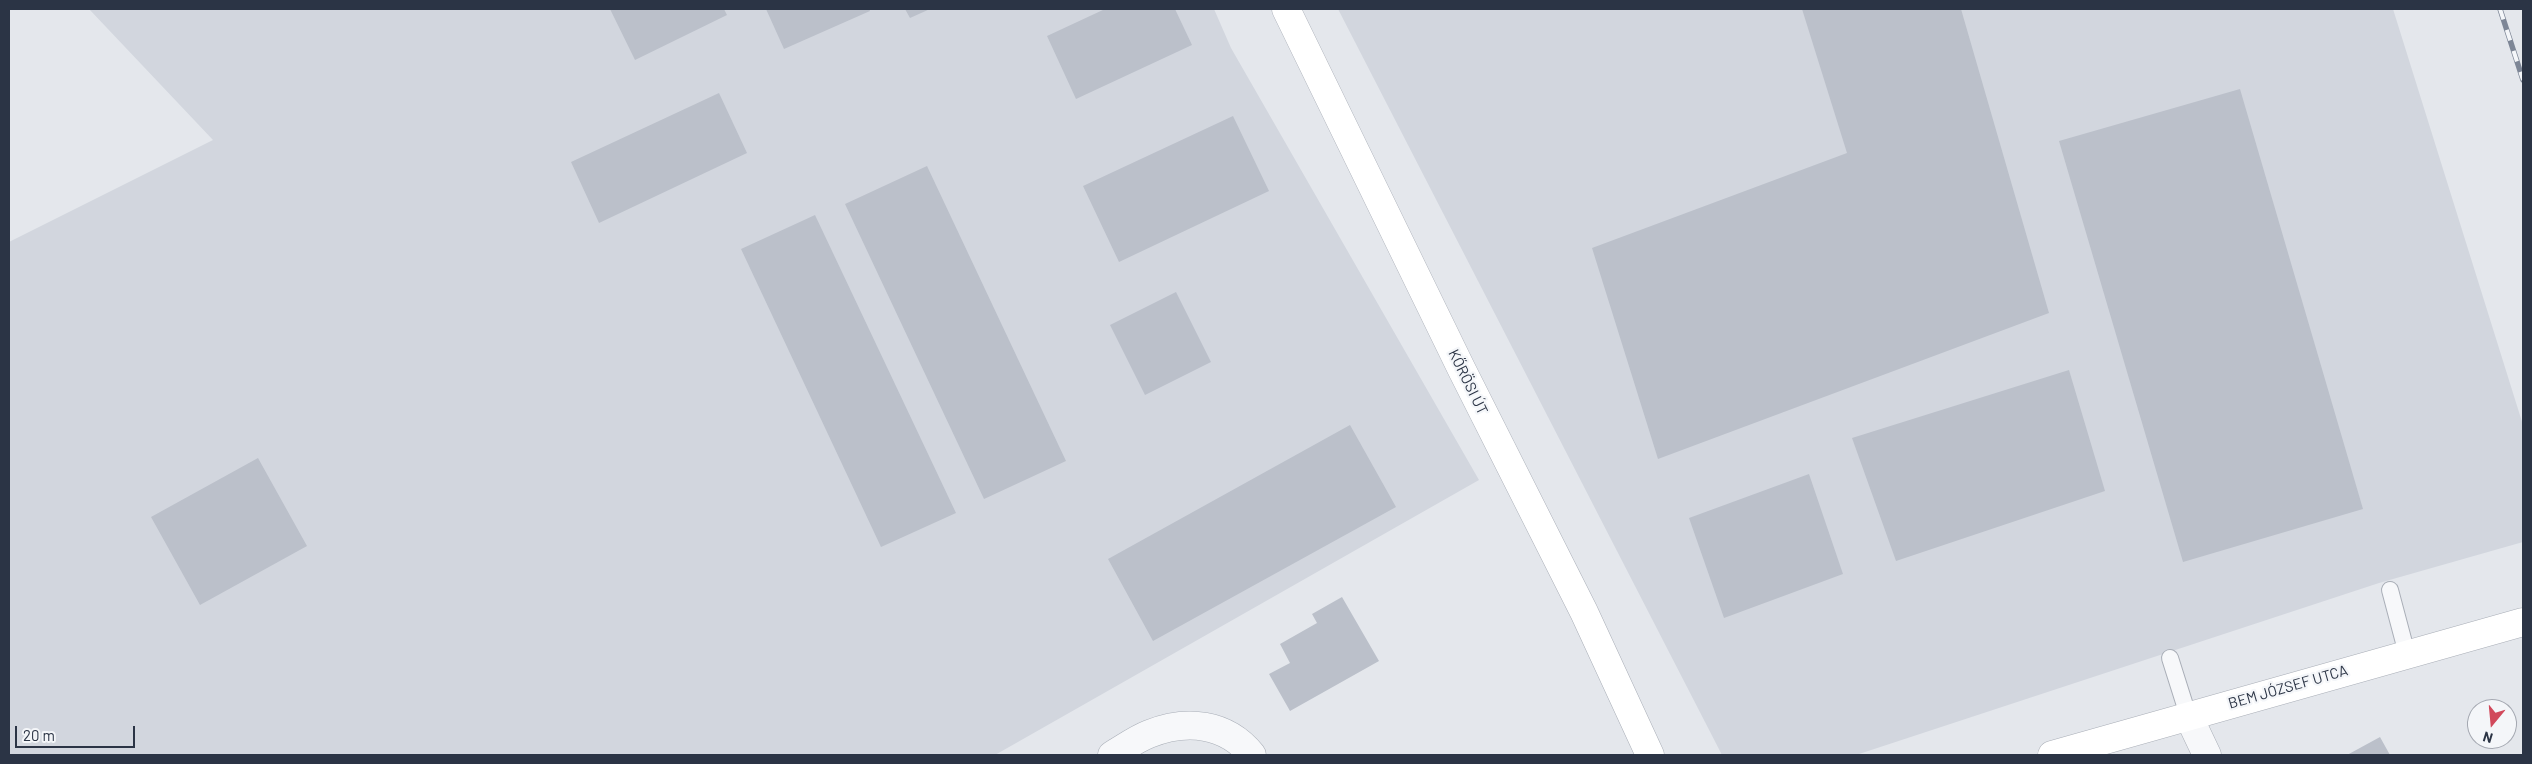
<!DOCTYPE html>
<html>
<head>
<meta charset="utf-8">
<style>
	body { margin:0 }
	#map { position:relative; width:2532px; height:764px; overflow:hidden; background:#e4e7ec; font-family:Barlow,sans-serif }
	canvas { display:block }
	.frame { position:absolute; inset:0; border:10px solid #2b3445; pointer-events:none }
	.north { position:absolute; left:2467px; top:699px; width:50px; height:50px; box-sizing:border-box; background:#f4f6f9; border:1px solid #a4a8b1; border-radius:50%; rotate:197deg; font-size:14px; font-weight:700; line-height:20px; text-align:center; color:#2b3445 }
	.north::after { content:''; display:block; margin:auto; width:18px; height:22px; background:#d1495b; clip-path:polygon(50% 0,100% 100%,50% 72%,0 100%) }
	.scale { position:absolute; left:15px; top:726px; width:120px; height:22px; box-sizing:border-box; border:2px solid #2b3445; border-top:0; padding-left:6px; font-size:15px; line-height:18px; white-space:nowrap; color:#2b3445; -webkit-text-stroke:4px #f4f6f9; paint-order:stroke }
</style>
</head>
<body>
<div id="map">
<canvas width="2532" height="764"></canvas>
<div class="frame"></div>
<div class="north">N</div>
<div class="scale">20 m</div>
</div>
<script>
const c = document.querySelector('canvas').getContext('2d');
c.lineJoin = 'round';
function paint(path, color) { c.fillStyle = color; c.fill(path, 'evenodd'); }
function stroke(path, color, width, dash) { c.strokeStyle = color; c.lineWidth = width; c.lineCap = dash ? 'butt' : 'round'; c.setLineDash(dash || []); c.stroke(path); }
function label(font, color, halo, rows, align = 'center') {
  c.font = font + ' Barlow,sans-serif'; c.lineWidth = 4.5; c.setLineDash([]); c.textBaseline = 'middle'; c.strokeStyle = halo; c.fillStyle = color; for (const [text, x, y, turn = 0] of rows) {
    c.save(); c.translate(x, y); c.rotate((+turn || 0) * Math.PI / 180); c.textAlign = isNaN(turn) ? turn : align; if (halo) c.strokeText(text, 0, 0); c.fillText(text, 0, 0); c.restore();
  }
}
paint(new Path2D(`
	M89 9H1214L1231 48 1479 480 995 755H9V242L213 140Z
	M1338 9H2393L2523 425V542L2379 583 1856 755H1722Z`), '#d2d6de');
paint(new Path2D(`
	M610 9H724L727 15 635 60Z
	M766 9H869L870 11 784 49Z
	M905 9H930L910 18Z
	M1105 9H1175L1192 45 1076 99 1047 36Z
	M1802 9H1961L2049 313 1658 459 1592 248 1847 153Z
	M2240 89 2363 509 2183 562 2059 141Z
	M719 93 747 153 599 223 571 162Z
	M1233 116 1269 191 1119 262 1083 186Z
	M927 166 1066 461 984 499 845 204Z
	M815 215 956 513 881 547 741 249Z
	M1176 292 1211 362 1145 395 1110 325Z
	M2069 370 2105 491 1896 561 1852 438Z
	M1350 425 1396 507 1153 641 1108 559Z
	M258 458 307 546 200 605 151 517Z
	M1809 474 1843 574 1724 618 1689 518Z
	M1342 597 1379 661 1290 711 1269 674 1290 663 1280 644 1317 623 1312 614Z
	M2380 737 2390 755H2347Z`), '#bbc0ca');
const service = new Path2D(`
	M2390 590 2407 654
	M2170 658 2188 715`);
const minor = new Path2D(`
	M2188 715 2207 755
	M1112 755C1124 748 1136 739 1149 734 1187 719 1226 723 1252 755`);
const secondary = new Path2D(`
	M1286 9 1461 368 1584 612 1650 755
	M2052 755 2523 622`);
stroke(service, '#a9aeb7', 18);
stroke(minor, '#a9aeb7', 29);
stroke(secondary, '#a9aeb7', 29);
stroke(service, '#f7f8fa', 16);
stroke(minor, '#f7f8fa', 28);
stroke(secondary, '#fff', 28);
const rail = new Path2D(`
	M2500 9 2523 80`);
stroke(rail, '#7d8696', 5.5);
stroke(rail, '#f4f6f9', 4, [11]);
label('15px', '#2b3445', '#f4f6f9', [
	["KŐRÖSI ÚT",1468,382,64],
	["BEM JÓZSEF UTCA",2288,687,-16]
]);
</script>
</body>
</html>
